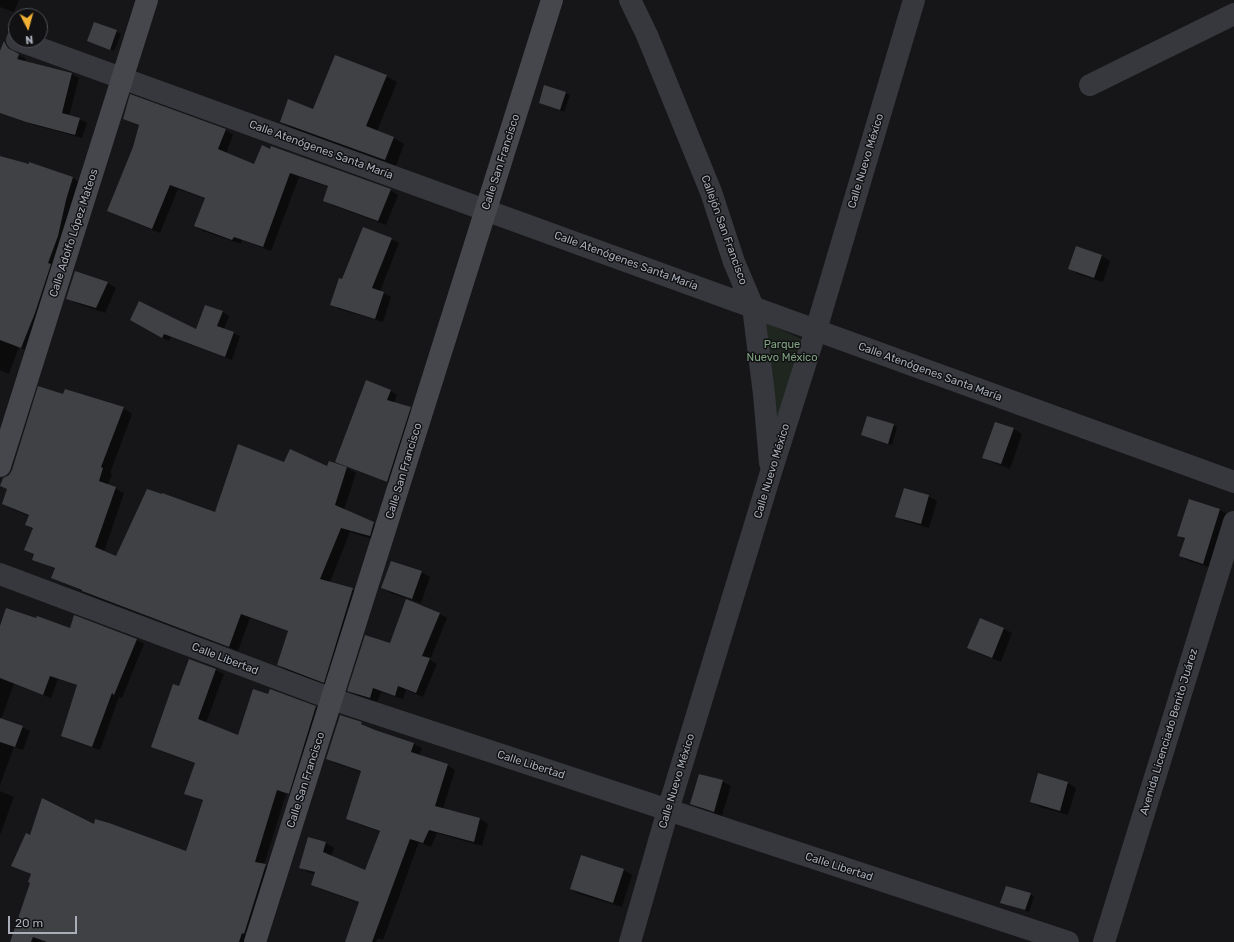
<!DOCTYPE html>
<html>
<head>
<meta charset="utf-8">
<style>
	body { margin:0 }
	#map { position:relative; width:1234px; height:942px; overflow:hidden; background:#161618; font-family:Rubik,sans-serif }
	canvas { display:block }
	.north { position:absolute; left:8px; top:8px; width:40px; height:40px; box-sizing:border-box; background:#111113; border:1px solid #4d4f55; border-radius:50%; rotate:174deg; font-size:11px; font-weight:700; line-height:16px; text-align:center; color:#a8adb8 }
	.north::after { content:''; display:block; margin:auto; width:14px; height:18px; background:#f2b134; clip-path:polygon(50% 0,100% 100%,50% 72%,0 100%) }
	.scale { position:absolute; left:8px; top:916px; width:69px; height:18px; box-sizing:border-box; border:2px solid #a8adb8; border-top:0; padding-left:5px; font-size:12px; line-height:14px; white-space:nowrap; color:#a8adb8; -webkit-text-stroke:3px #111113; paint-order:stroke }
</style>
</head>
<body>
<div id="map">
<canvas width="1234" height="942"></canvas>
<div class="north">N</div>
<div class="scale">20 m</div>
</div>
<script>
const c = document.querySelector('canvas').getContext('2d');
c.lineJoin = 'round';
function paint(path, color) { c.fillStyle = color; c.fill(path, 'evenodd'); }
function stroke(path, color, width, dash) { c.strokeStyle = color; c.lineWidth = width; c.lineCap = dash ? 'butt' : 'round'; c.setLineDash(dash || []); c.stroke(path); }
function label(font, color, halo, rows, align = 'center') {
  c.font = font + ' Rubik,sans-serif'; c.lineWidth = 3; c.setLineDash([]); c.textBaseline = 'middle'; c.strokeStyle = halo; c.fillStyle = color; for (const [text, x, y, turn = 0] of rows) {
    c.save(); c.translate(x, y); c.rotate((+turn || 0) * Math.PI / 180); c.textAlign = isNaN(turn) ? turn : align; if (halo) c.strokeText(text, 0, 0); c.fillText(text, 0, 0); c.restore();
  }
}
paint(new Path2D(`
	M760 320 806 341 773 456Z`), '#1e261f');
paint(new Path2D(`
	M0 0H19L14 12 0 7Z
	M94 23 121 34 114 51 92 42Z
	M5 43 11 46 14 53 16 64 20 55 26 59 24 62 72 74 79 78 69 116 80 119 87 123 82 138 34 125 0 113V53Z
	M336 56 386 76 397 82 377 131 394 138 404 144 396 166 291 128 281 122 314 110Z
	M545 86 570 95 564 112 540 103Z
	M131 96 226 130 233 135 226 154 255 165 271 150 390 190 398 195 386 225 332 205 324 200 329 187 299 177 271 251 242 240 241 244 203 231 195 226 206 199 178 189 160 233 116 215 108 211 134 147 140 126 124 118Z
	M0 157 29 166 30 163 73 178 79 182 28 351 19 347 9 374 0 370Z
	M391 239 399 243 380 291 391 297 383 322 339 309 332 304 342 280Z
	M1102 256 1110 261 1103 282 1078 274 1070 269Z
	M75 273 108 283 116 288 105 313 76 303 67 298Z
	M205 306 223 312 229 316 224 329 240 336 232 360 171 337 169 341 138 324 196 330Z
	M391 391 397 395 394 403 410 408 417 412 394 485 348 467 347 468 356 473 344 510 383 528 379 541 350 532 330 582 352 589 361 594 333 687 287 670 278 665 289 632 250 618 238 651 92 596 82 591 61 582 52 577 55 569 33 559 35 555 26 549 33 529 26 525 29 516 12 509 3 504 8 489 9 476 64 396 123 408 132 414 110 473 112 474 108 485 124 493 104 552 117 557 216 513 285 463 328 468 345 467V466L336 461Z
	M894 425 897 427 892 445 862 435Z
	M1014 429 1022 434 1010 469 992 462 983 458Z
	M928 496 937 501 929 528 905 521 896 516Z
	M1190 501 1220 510 1229 515 1211 568 1189 561 1180 556 1185 540 1178 536Z
	M421 572 430 577 421 603 390 593 382 588Z
	M406 601 440 614 447 618 430 660 437 664 423 697 406 690 403 699 381 692 377 702 356 695 348 690 390 644Z
	M75 617 137 640 144 644 122 698 119 697 100 750 70 740 62 735 78 686 58 679 51 698 14 684 1 719 22 727 30 731 23 750 14 747 0 785V628L71 629Z
	M1004 629 1012 633 1001 662 977 653 969 648Z
	M190 660 216 670 224 674 206 723 239 736 269 695 271 690 316 707 324 712 297 797 286 794 264 865 274 870 249 942H45L41 941V942H10L32 883V875L13 866 31 836 94 826 186 852 203 801 185 793 196 764 160 751 152 746 179 687Z
	M361 723 374 731 414 744 422 748 419 756 447 765 455 770 443 809 480 819 488 824 482 846 437 833 431 847 419 842 383 940 378 938 376 942H346L360 903 320 889 312 884 316 874 308 872 300 867 308 839 326 843 334 848 331 857 365 872 380 832 355 823 347 819 361 772 335 763 327 758Z
	M722 781 731 786 722 816 700 808 691 804Z
	M1068 783 1076 788 1068 815 1040 807 1031 802Z
	M0 791 14 797 0 835Z
	M624 870 632 875 622 907 579 894 571 889Z
	M1030 894 1034 897 1029 912 1001 902Z`), '#0007');
paint(new Path2D(`
	M94 22 117 30 110 50 87 41Z
	M4 41 8 48 19 54 17 59 72 73 62 113 80 118 75 135 26 122 0 113V51Z
	M335 55 387 75 366 126 394 137 385 160 280 122 288 99 313 109Z
	M544 85 566 92 560 110 539 103Z
	M130 94 226 129 218 149 254 164 262 145 270 149 271 146 391 189 378 221 323 201 328 186 290 173 263 247 234 237 232 240 194 226 205 198 170 185 152 229 107 211 133 147 139 125 123 119Z
	M0 156 29 164V162L73 177 66 200 58 236 48 263 51 264 35 313 21 348 0 340Z
	M363 227 392 238 372 288 384 292 375 319 330 305 339 278 342 279Z
	M1076 246 1102 255 1094 278 1068 269Z
	M75 271 108 282 96 308 66 299Z
	M139 301 196 329 205 305 223 311 217 326 234 332 225 357 164 334 162 338 130 320Z
	M366 380 391 390 387 400 411 407 387 482 335 462Z
	M38 386 63 394 65 389 124 407 101 467 103 468 99 481 116 487 95 547 116 556 147 489 162 494V493L215 512 238 444 284 462 290 449 327 466 329 461 347 467 335 505 374 522 370 536 341 528 320 579 353 588 324 683 277 665 288 631 241 614 229 647 82 591V590L51 578 55 568 32 560 34 554 24 550 33 528 25 525 29 515 2 504 7 489 0 486 3 478 9 475 12 470Z
	M867 416 894 424 888 444 861 435Z
	M995 422 1014 428 1001 464 982 458Z
	M904 488 929 495 921 524 895 517Z
	M1189 499 1220 509 1203 564 1179 556 1185 538 1177 536Z
	M391 561 422 571 412 599 381 588Z
	M406 599 440 613 422 656 430 658 416 693 398 686 395 696 373 688 370 698 347 691 365 635 390 643Z
	M6 608 36 618 37 616 70 628 74 615 137 639 114 695 112 693 92 747 61 736 77 685 50 676 43 695 0 678V626Z
	M980 618 1004 628 992 658 967 648Z
	M189 659 216 669 198 719 238 735 253 689 268 694 270 689 316 706 289 794 277 790 255 862 266 864 244 934 242 933 239 942H47L33 937 31 942H10L30 883 28 882 31 874 11 866 26 833 30 835 42 798 94 824 95 819 109 823 186 851 203 800 184 794 195 763 151 747 173 684 179 686Z
	M340 715 362 722 361 724 375 730 414 743 411 752 448 764 435 806 480 818 474 842 429 830 423 843 410 839 372 942H345L359 902 311 885 315 872 299 868 308 837 326 842 323 852 365 870 380 831 346 819 361 771 326 759Z
	M0 718 23 726 15 747 0 742Z
	M1038 773 1068 782 1060 811 1030 802Z
	M699 774 723 780 714 812 690 804Z
	M581 855 624 869 613 903 570 889Z
	M1006 886 1031 893 1025 910 1000 903Z`), '#404145');
stroke(new Path2D(`
	M630 0 647 35 711 192 734 262 753 307 764 394 770 463
	M17 40 1234 482
	M1090 85 1234 14
	M0 574 332 699 1068 942
	M630 942 668 810 771 472 816 330 914 0
	M1104 942 1234 522`), '#37383d', 22);
stroke(new Path2D(`
	M0 466 147 0
	M255 942 552 0`), '#45474d', 22);
label('11px', '#a8adb8', '#111113', [
	["Calle Atenógenes Santa María",321,150,20],
	["Calle Nuevo México",866,161,-73],
	["Calle San Francisco",501,162,-72],
	["Callejón San Francisco",724,230,70],
	["Calle Adolfo López Mateos",74,233,-72],
	["Calle Atenógenes Santa María",626,261,20],
	["Calle Atenógenes Santa María",930,372,20],
	["Calle San Francisco",404,471,-73],
	["Calle Nuevo México",772,471,-73],
	["Calle Libertad",225,659,21],
	["Avenida Licenciado Benito Juárez",1169,732,-73],
	["Calle Libertad",531,765,18],
	["Calle San Francisco",306,780,-72],
	["Calle Nuevo México",677,781,-73],
	["Calle Libertad",839,867,18]
]);
label('11px', '#7fa381', '#111113', [
	["Parque",782,345],
	["Nuevo México",782,358]
]);
</script>
</body>
</html>
